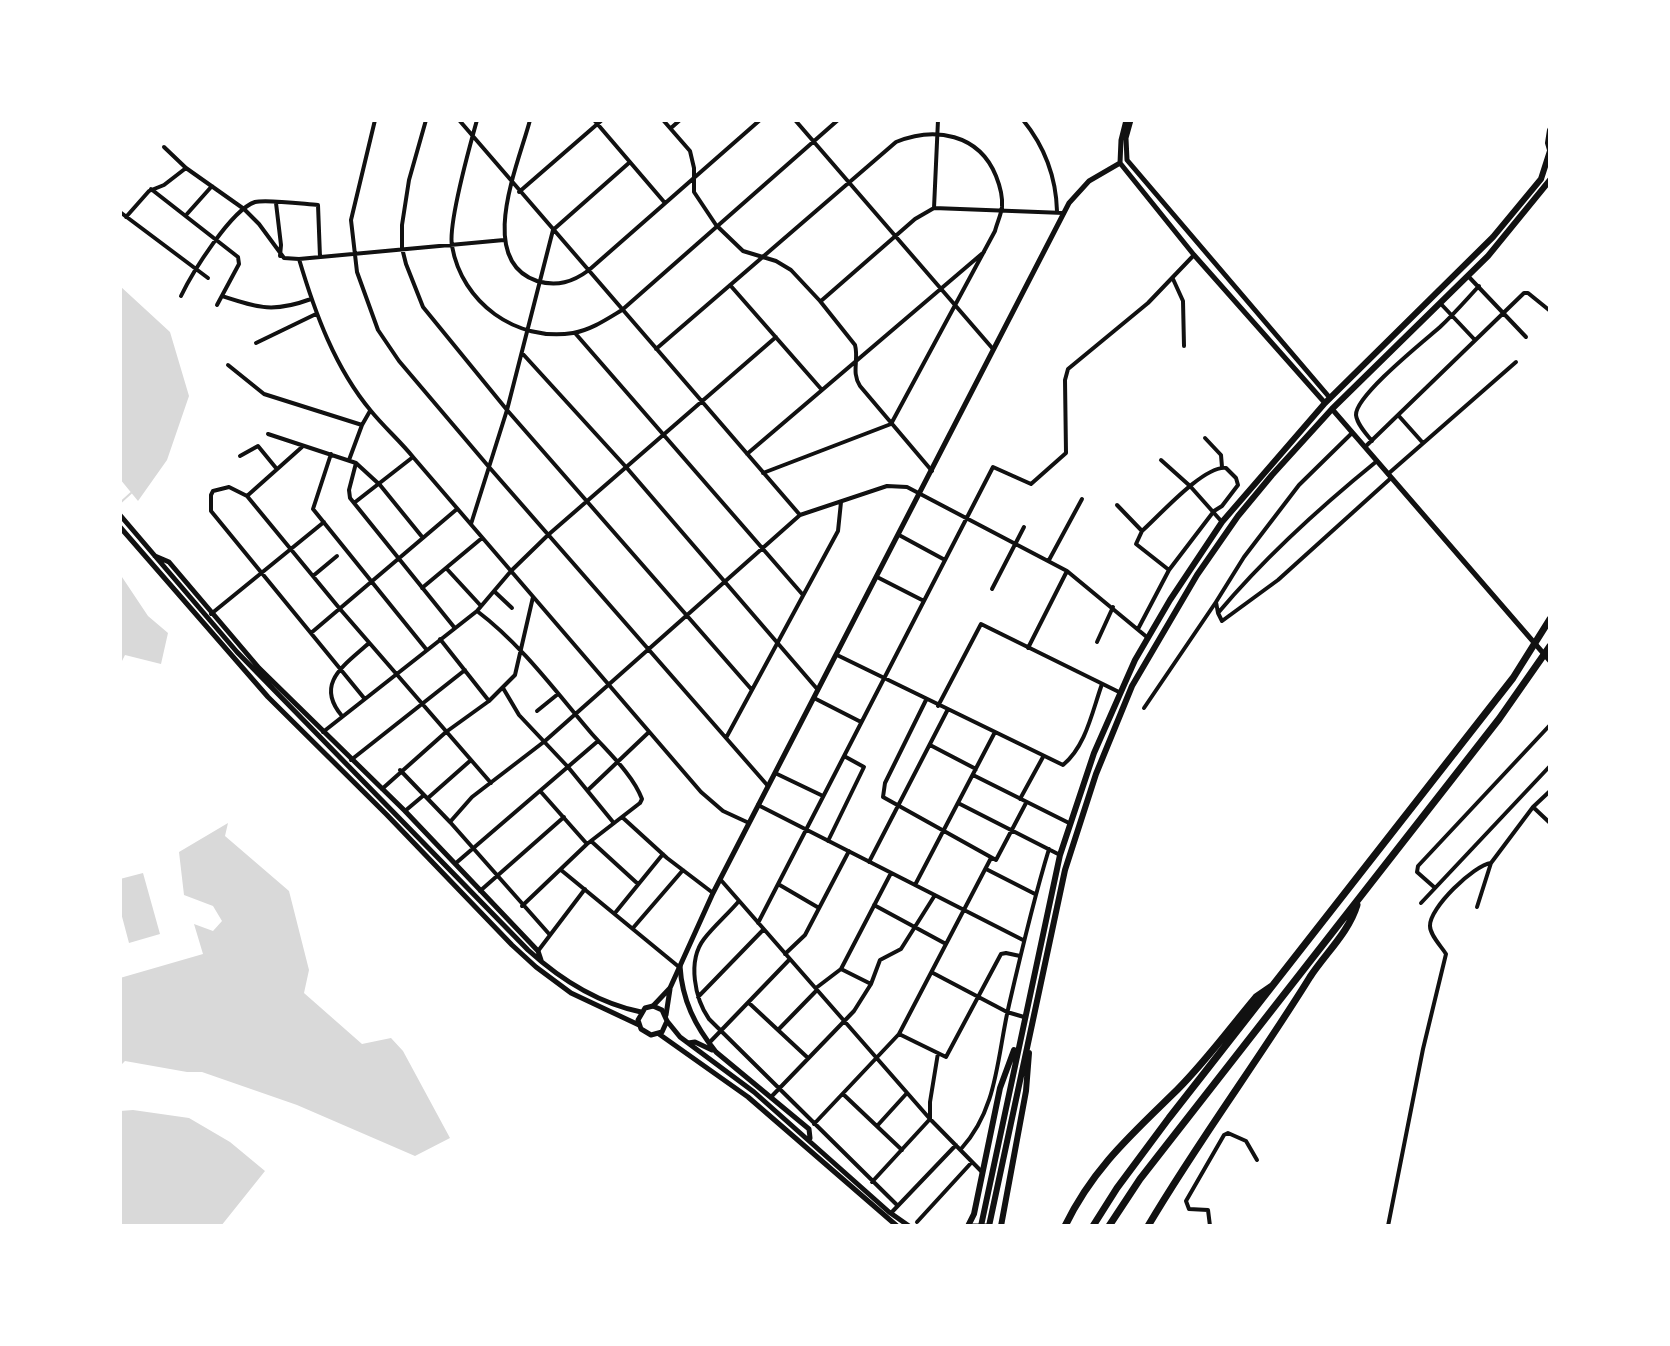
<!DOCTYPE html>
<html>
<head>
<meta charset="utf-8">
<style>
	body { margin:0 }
	#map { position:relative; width:1670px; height:1346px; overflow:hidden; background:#fff; font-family:"Exo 2",sans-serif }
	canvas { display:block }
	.frame { position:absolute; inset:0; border:122px solid #fff; pointer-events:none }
</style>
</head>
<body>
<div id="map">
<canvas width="1670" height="1346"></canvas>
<div class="frame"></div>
</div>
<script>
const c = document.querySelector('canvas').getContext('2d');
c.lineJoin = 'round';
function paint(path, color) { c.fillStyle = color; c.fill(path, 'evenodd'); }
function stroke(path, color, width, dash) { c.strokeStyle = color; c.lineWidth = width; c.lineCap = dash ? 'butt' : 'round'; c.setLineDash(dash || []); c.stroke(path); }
paint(new Path2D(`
	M120 286 170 332 189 396 167 460 138 501 120 479Z
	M120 574 148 616 168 633 161 664 125 655 120 665Z
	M228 823 225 836 289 891 309 970 304 993 362 1044 391 1038 403 1051 450 1138 415 1156 297 1105 202 1072H187L125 1061 120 1066V978L203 954 194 924 213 931 222 921 213 906 184 895 179 852Z
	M143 873 160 934 129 943 120 909V879Z
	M133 1110 189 1118 230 1142 265 1171 221 1226H120V1111Z`), '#d9d9d9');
stroke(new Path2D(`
	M120 503 131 493`), '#d9d9d9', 2);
stroke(new Path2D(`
	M375 120 351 220 357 272 378 330 399 361 489 467 768 786
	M426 120 409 180 402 225V248L406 264 423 307 507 410 752 690
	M459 120 800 515
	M477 120C470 145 448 224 452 246 462 303 516 342 573 333 591 330 607 319 622 310L838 120
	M530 120C519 163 475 260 537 281 557 287 573 282 589 270L760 120
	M594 120 665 203
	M663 120 690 151 694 168V192L716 225 743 251 776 261 791 270 820 301 855 345C859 360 851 372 860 386L932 471
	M795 120 993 349
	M1023 120C1045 147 1056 176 1057 211
	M671 128 680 120
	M164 147 186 168
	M151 189 238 257 239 264 217 305
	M519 192 602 120
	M276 203 281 245 280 256
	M934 208 938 120
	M120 212 208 278
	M187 214 212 186
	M126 217 149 191 164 185 186 168 244 209 259 224 284 258 299 259 504 240
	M299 259C315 313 335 368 371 411 384 427 400 441 413 457L701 792 723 811 749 823
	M1468 276 1526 337
	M1173 279 1183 301 1184 346
	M730 285 822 390
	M181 296C192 273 231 210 255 202 266 199 304 204 318 205L320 257
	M222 296C259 308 273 313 311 299
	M821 301 915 219 934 208 1064 213
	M1441 304 1474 339
	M575 333 803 595
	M256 343 316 314
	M656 349 896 142C935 126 979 134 996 176 1000 186 1003 196 1002 207 1001 215 997 223 995 231L891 424 763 473
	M522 353 626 467 818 690
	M228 365 264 394 362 425
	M1398 415 1423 443
	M268 434 356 463 380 485 423 538
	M1205 438 1221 455 1222 467
	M1372 441C1366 434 1357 424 1356 415 1355 396 1424 341 1440 327 1454 314 1466 300 1479 286
	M1365 447 1524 293H1528L1549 310
	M331 454 313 509 426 649
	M747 454 984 252
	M240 456 258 446 276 468
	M349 460 362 425 370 411
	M1161 460 1190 486 1222 522
	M1377 461C1319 508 1266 556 1218 613L1222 621 1278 580 1391 478
	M356 463 349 490 350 498 454 627
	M1388 474 1516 362
	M247 496 302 447
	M354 503 413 457
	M1117 505 1142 531
	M471 524 507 410 553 230 630 162
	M899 535 945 560
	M1049 560 1082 499
	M446 568 481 606
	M313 576 337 556
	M877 577 924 601
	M422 588 482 538
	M992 589 1024 527
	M495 592 512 608
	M477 611C522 645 556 692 592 734 609 753 633 775 642 799L640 803 587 844 522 906
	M1218 613 1216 602 1244 557 1299 485 1352 433
	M211 614 324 522
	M1138 629 1169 570 1214 511 1222 506 1238 485 1236 478 1226 468C1204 465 1159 516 1142 531L1136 544 1169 570
	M311 633 457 509
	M1097 642 1113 607
	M1028 648 1067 571
	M837 655 1063 765C1086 746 1092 712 1102 684
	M503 688 519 715 568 767 613 822
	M364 698 211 511V495L213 491 229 487 247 496 340 609 491 783
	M814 698 861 722
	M926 700 885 783 883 797 996 860 1026 803
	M489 701 515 675 533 597
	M938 706 981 624 1121 693
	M1144 708 1216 602
	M537 711 558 694
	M342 716C314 683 345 665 369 643
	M323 732 477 611 511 571 548 535 776 337
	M726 738 838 531 841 502
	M930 745 976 769
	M351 760 465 670
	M400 770 450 822
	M775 773 823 796
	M973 775 1069 823
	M382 789 446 732 489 701 440 639
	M588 790 649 732
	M541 792 587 844
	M428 798 471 760
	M1020 799 1043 757
	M958 803 1060 855
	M758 805 1023 940
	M1533 807 1550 823
	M405 811 424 795
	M622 817 667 858 713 893
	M591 841 638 884
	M828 841 864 767 844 756
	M869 862 947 711
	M456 863 598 741
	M986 869 1035 894
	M561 870 679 967
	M720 879 930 1119 982 1172
	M778 884 819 908
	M915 885 995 732
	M1434 887 1417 872 1418 866 1550 725
	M480 891 564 817
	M739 901C728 914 714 926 704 939 687 961 695 999 709 1019L897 1205
	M1421 903 1550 766
	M874 905 946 944
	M1477 907 1491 863 1533 807 1550 791
	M615 913 663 854
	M758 923 993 467 1031 484 1066 453 1065 380 1068 369 1148 303 1194 255
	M633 928 683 870
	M550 935 450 822 472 797 545 741 800 515 887 486 907 487 1067 571 1148 638
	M538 951 585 889
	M785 954 805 935 849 851
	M841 969 871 984
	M933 973 1007 1012 1024 1017
	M816 988 841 969 891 873
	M698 997 763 930
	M749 1003 808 1058
	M778 1030 817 990
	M899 1034 946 1057 1001 954 1006 953 1020 956
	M709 1043 790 959
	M843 1094 902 1150
	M772 1096 854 1011 871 984 880 960 901 949 935 895
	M814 1124 899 1034 991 858
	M877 1126 907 1093
	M961 1149C998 1109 997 1056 1009 1005 1021 953 1033 901 1049 849
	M872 1182 930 1119V1102L938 1053
	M891 1213 956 1145
	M917 1222 972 1162
	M1210 1226 1208 1210 1189 1209 1186 1201 1224 1135 1228 1133 1246 1141 1257 1160
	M1388 1226 1423 1049 1446 954C1441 946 1430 935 1430 926 1429 908 1474 865 1491 863`), '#111', 4);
stroke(new Path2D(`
	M1131 120 1126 138 1127 160 1330 398
	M1120 163 1194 255 1325 403
	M1120 163 1121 140 1126 120
	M1332 409 1550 661
	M653 1006 670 988 713 893 1069 203 1089 181 1120 163
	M666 1015 670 989`), '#111', 5);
stroke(new Path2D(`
	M120 515 237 652 528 950C561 980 597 1003 641 1012
	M120 527 268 697 387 815 512 945 536 967 571 993 639 1025
	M155 556 169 562 259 668 405 811 538 951 541 960
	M680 966C682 1000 695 1026 716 1052L809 1129 810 1138
	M667 1021 662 1032 651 1035 641 1029 638 1020 645 1008 653 1006 662 1010 667 1021 680 1037 754 1092 889 1212 909 1226
	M659 1034 748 1097 897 1226
	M688 1043 695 1042 712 1050
	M970 1226H989`), '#111', 5);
stroke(new Path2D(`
	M1550 130 1548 143 1550 150
	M968 1226 974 1214 1000 1088 1014 1050
	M981 1226 1060 855 1094 753 1135 660 1170 600 1222 522 1325 403 1493 237 1541 179 1550 151
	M989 1226 1065 870 1096 774 1132 686 1197 575 1238 516 1272 475 1332 409 1488 256 1550 180
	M1001 1226 1026 1091 1029 1053`), '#111', 6);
stroke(new Path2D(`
	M1065 1226C1093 1168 1132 1134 1177 1090 1206 1061 1230 1028 1256 997L1272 986
	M1093 1226 1117 1188 1169 1118 1513 678 1550 619
	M1109 1226 1140 1179 1499 719 1550 646
	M1148 1226C1198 1141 1258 1061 1310 977 1325 954 1349 932 1357 905`), '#111', 7);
</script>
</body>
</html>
